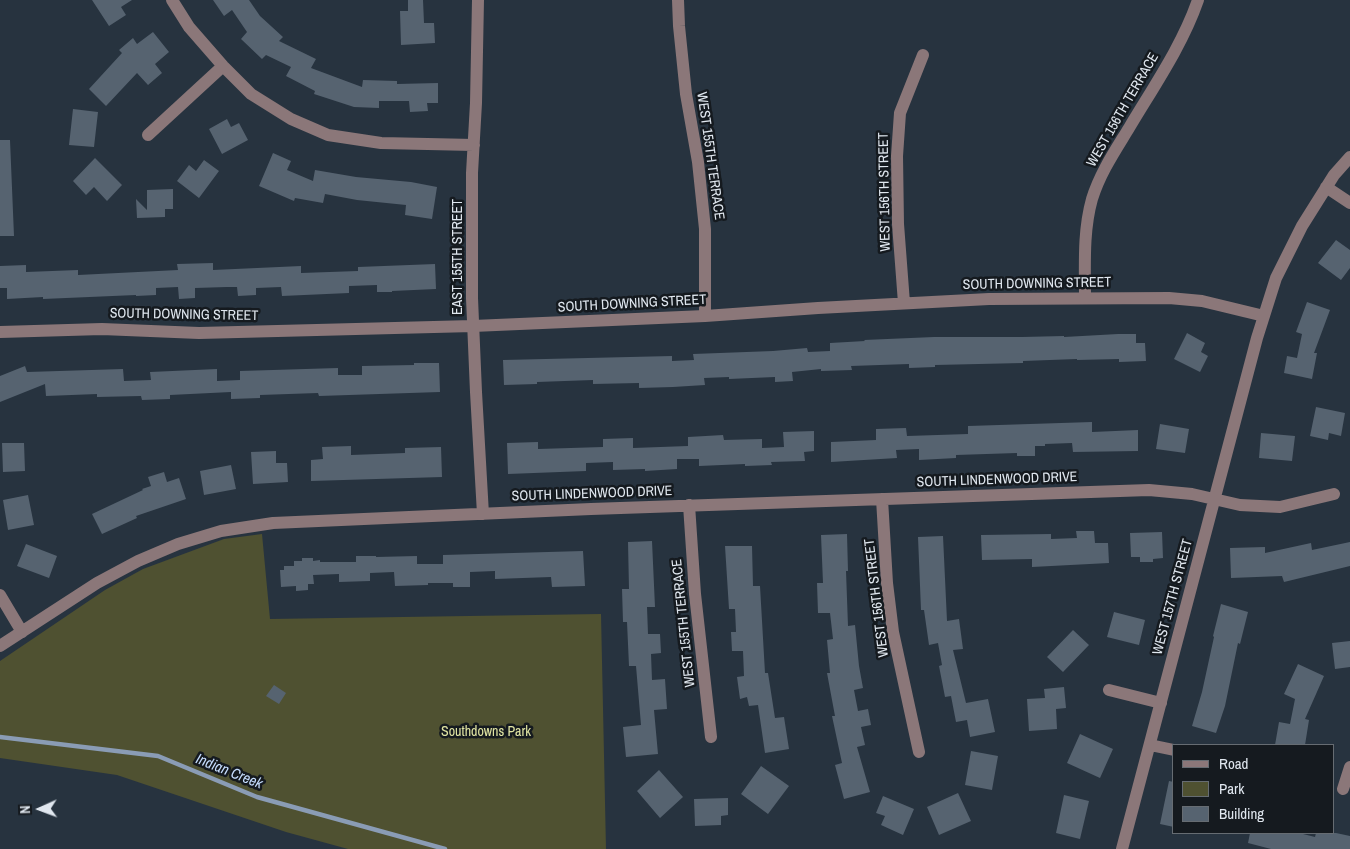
<!DOCTYPE html>
<html>
<head>
<meta charset="utf-8">
<style>
	body { margin:0 }
	#map { position:relative; width:1350px; height:849px; overflow:hidden; background:#27333f; font-family:"Archivo Narrow",sans-serif }
	canvas { display:block }
	.legend { position:absolute; left:1172px; top:744px; width:162px; height:90px; box-sizing:border-box; background:#151a1f; border:1px solid #666c72; margin:0; padding:6px 9px; list-style:none; font-size:15px; color:#e0e7ef }
	.legend li { display:flex; align-items:center; gap:10px; height:25px }
	.legend b { width:25px; border:1px solid #666c72 }
	.north { position:absolute; left:15px; top:784px; width:50px; height:50px; -webkit-text-stroke:4px #151a1f; paint-order:stroke; rotate:268deg; font-size:14px; font-weight:700; line-height:20px; text-align:center; color:#e0e7ef }
	.north::after { content:''; display:block; margin:auto; width:18px; height:22px; background:#e0e7ef; clip-path:polygon(50% 0,100% 100%,50% 72%,0 100%) }
</style>
</head>
<body>
<div id="map">
<canvas width="1350" height="849"></canvas>
<ul class="legend">
<li><b style="height:6px;background:#8b7779"></b>Road</li>
<li><b style="height:14px;background:#4f5131"></b>Park</li>
<li><b style="height:14px;background:#566370"></b>Building</li>
</ul>
<div class="north">N</div>
</div>
<script>
const c = document.querySelector('canvas').getContext('2d');
c.lineJoin = 'round';
function paint(path, color) { c.fillStyle = color; c.fill(path, 'evenodd'); }
function stroke(path, color, width, dash) { c.strokeStyle = color; c.lineWidth = width; c.lineCap = dash ? 'butt' : 'round'; c.setLineDash(dash || []); c.stroke(path); }
function label(font, color, halo, rows, align = 'center') {
  c.font = font + ' "Archivo Narrow",sans-serif'; c.lineWidth = 5; c.setLineDash([]); c.textBaseline = 'middle'; c.strokeStyle = halo; c.fillStyle = color; for (const [text, x, y, turn = 0] of rows) {
    c.save(); c.translate(x, y); c.rotate((+turn || 0) * Math.PI / 180); c.textAlign = isNaN(turn) ? turn : align; if (halo) c.strokeText(text, 0, 0); c.fillText(text, 0, 0); c.restore();
  }
}
paint(new Path2D(`
	M262 534 270 619 601 614 606 849H348L286 832 117 775 0 758V661L105 590 143 569 224 539Z`), '#4f5131');
stroke(new Path2D(`
	M0 737 158 756 257 797 445 849`), '#8a9cb5', 4.5);
paint(new Path2D(`
	M92 0H132L121 7 126 15 109 26Z
	M213 0H249L260 16 283 37 279 41 316 59 311 68 362 87 363 80 397 81V84L438 83V103H427L428 111 410 112 409 101H379V108L354 107 314 94 315 91 286 76 291 67 266 55 262 59 241 39 247 32 232 10 224 16Z
	M408 0H423L424 23H434L435 43 401 45 400 11H408Z
	M153 32 169 52 155 64 162 73 148 85 137 73 106 106 89 89 122 53 119 50 133 38 137 44Z
	M73 109 98 112 94 147 69 145Z
	M227 119 231 127 239 123 248 140 222 154 209 129Z
	M0 140H10L14 236H0Z
	M273 153 291 161 287 170 313 181 315 170 356 177 411 182 437 187 432 219 405 215 406 205 357 200 325 194 323 203 295 198 294 201 259 186Z
	M95 158 122 185 107 201 94 187 86 195 73 181Z
	M204 160 219 171 199 198 177 181 189 165 196 171Z
	M173 189V209H165V217L137 218 136 199 147 210V190Z
	M1336 240 1350 250V268L1341 280 1318 263Z
	M213 263V270L301 266V273L358 271V267L435 264 436 289 392 291V292H377V285L349 286V293L282 296 281 287 256 288V295L238 296 237 287H227L195 288V298L179 299 178 287 156 288V295L136 296V295L43 299V297L7 299V288H0V266L26 265V272L78 270V275L178 270 177 264Z
	M1307 302 1330 310 1314 353H1317L1312 379 1284 373 1287 356 1297 358 1302 334 1296 332Z
	M1187 333 1205 343 1201 352 1208 356 1200 372 1174 359Z
	M1118 334H1136V343H1145L1146 361 1119 362V359L1077 360V359L1023 361V363L935 365V367L909 368V364L851 366 852 370 821 371V369L792 372 793 381 775 382V377L729 379V377L704 378 705 385 673 387 639 388V383L593 384V380L537 382V384L504 385 503 360 672 356V361L694 360 693 354 773 351 807 348 808 352 830 351V343L865 341 864 340 934 337H1022L1064 336V337Z
	M414 363H439L440 392 319 396 318 393 260 395V398L231 399V392L170 395V399L142 400 141 396 97 397V394L46 396 45 384 0 402V376L25 366 27 372 123 369 124 381 151 380 150 372 217 369V381L240 380V371L338 368V375H362V366L414 365Z
	M1316 407 1345 413 1341 436 1329 433 1328 440 1310 436Z
	M1092 422V432L1138 430V451L1073 452 1072 443 1045 444V446H1035V456H1017V453L956 455V458L919 460V449L896 450 897 458 831 462V442L876 440V429L906 428 907 436 968 434V426Z
	M1160 424 1189 429 1185 453 1156 449Z
	M814 431V451L804 452 805 461 771 462 772 465 745 466V464L699 466V459H677V469L645 471V469L613 470V462L586 463V471L508 474 507 443 538 442V449L603 447V439L633 438V448L688 446V437L723 435 724 440 762 439V448L784 447 783 432Z
	M1261 433 1295 436 1292 461 1259 458Z
	M2 443H24L25 471 3 472Z
	M351 446V455L405 453V448L441 447 442 477 311 481V460L323 459 322 447Z
	M276 451V463H287L288 482 253 484 251 452Z
	M231 465 236 489 204 495 200 471Z
	M164 472 167 482 179 478 186 499 136 516 137 518 102 534 92 514 143 490 142 489 151 486 148 477Z
	M28 495 34 525 8 530 3 500Z
	M1076 531H1094L1095 543H1108L1109 563 1032 567V559L982 560 981 535 1051 534V539L1077 538Z
	M1162 532 1163 558 1153 559V562H1140V557H1131L1130 533Z
	M847 534 848 571H846L848 626 855 625 859 666 863 688 854 690 858 711 868 709 871 725 861 727 865 745 857 747 870 792 844 799 835 765 842 763 832 716H835L827 673H830L827 640 833 639 830 613H818L817 583H823L821 535Z
	M943 536 947 621 959 619 963 649 953 650 966 703 988 699 995 732 970 737 967 720 956 722 951 696 945 697 939 666 942 665 938 643 929 645 924 610H921L918 537Z
	M652 541 655 607H647L648 634H660L661 653 651 654 652 680 665 679 667 709 654 710 658 754 626 757 623 727 641 725 636 666H629L627 622H623L622 589H629L628 542Z
	M1350 542V566L1284 582 1282 576 1231 578 1230 548 1265 547V553L1311 543 1312 550Z
	M26 544 57 556 49 578 17 566Z
	M725 546H752L753 586H760L765 673H768L775 718 784 717 789 749 765 753 758 705 749 706 747 697 740 699 737 677 744 676 743 651H732L731 632H736L735 609H729Z
	M583 551 585 586 552 587 551 577 495 579V571L470 572V587H453V583H428V585L395 586 394 572 370 573V581L339 582V574L313 575 314 584H308V590L296 591V586L281 587 280 570H284V566H294V561H302V558H313V561L320 560V562H356V556H376V557L417 556V564H443V555Z
	M1221 604 1248 612 1240 644 1238 643 1225 706 1216 733 1192 726 1202 692 1214 637 1213 636Z
	M1114 612 1145 620 1139 645 1107 637Z
	M1073 630 1089 645 1063 672 1047 657Z
	M1350 641V667L1335 669 1332 643Z
	M1298 664 1324 676 1305 719 1309 720 1305 745H1275L1279 722 1290 724 1295 699 1284 694Z
	M274 685 286 693 279 704 266 696Z
	M1064 687 1066 708 1056 709 1057 729 1029 731 1027 699 1045 698 1044 689Z
	M1080 734 1113 749 1100 778 1067 763Z
	M971 751 998 756 992 790 965 785Z
	M761 766 789 786 768 814 741 794Z
	M659 770 683 797 660 818 637 791Z
	M1169 781 1174 782V827L1160 824Z
	M958 793 971 821 939 835 927 807Z
	M1064 795 1089 801 1080 839 1056 833Z
	M883 796 914 809 903 835 881 825 885 816 876 813Z
	M728 798V815L721 816V825L695 826 694 799Z
	M1250 833H1299L1315 837 1316 833H1336L1350 836V849H1271L1248 843Z`), '#566370');
stroke(new Path2D(`
	M172 0 189 27 223 66 251 94 291 119 328 135 381 143 474 145
	M478 0 476 103 472 173V298L476 392 483 514
	M678 0 679 26 686 94 698 162 705 229V316
	M148 135 223 66
	M1326 187 1350 203
	M1085 298C1085 265 1083 231 1092 199 1100 173 1115 151 1129 128 1154 86 1182 46 1198 0
	M904 303 898 224 897 156 900 113 923 55
	M0 332 102 329 199 333 473 326 705 316 818 308 989 299 1169 298 1202 301 1264 316
	M882 499 887 583 893 632 919 752
	M689 505 695 594 711 737
	M0 595 22 632
	M0 646 97 583 138 561 178 544 221 531 273 523 591 509 1149 490 1192 494 1240 505 1280 507 1334 494
	M1109 690 1161 703
	M1150 745 1174 750
	M1343 789 1350 767
	M1122 849 1257 338 1276 278 1302 226 1334 175 1350 157`), '#8b7779', 12);
label('14px', '#e0e7ef', '#151a1f', [
	["WEST 156TH TERRACE",1123,110,-60],
	["WEST 155TH TERRACE",710,156,82],
	["WEST 156TH STREET",885,192,-91],
	["EAST 155TH STREET",458,257,-90],
	["SOUTH DOWNING STREET",1037,284,-1],
	["SOUTH DOWNING STREET",632,304,-3],
	["SOUTH DOWNING STREET",184,315,1],
	["SOUTH LINDENWOOD DRIVE",997,480,-2],
	["SOUTH LINDENWOOD DRIVE",592,494,-2],
	["WEST 157TH STREET",1173,597,-75],
	["WEST 156TH STREET",877,598,-97],
	["WEST 155TH TERRACE",684,623,-96]
]);
label('14px', '#e1e5a3', '#151a1f', [
	["Southdowns Park",486,732]
]);
label('italic 15px', '#c6ddfe', '#151a1f', [
	["Indian Creek",229,772,22]
]);
</script>
</body>
</html>
